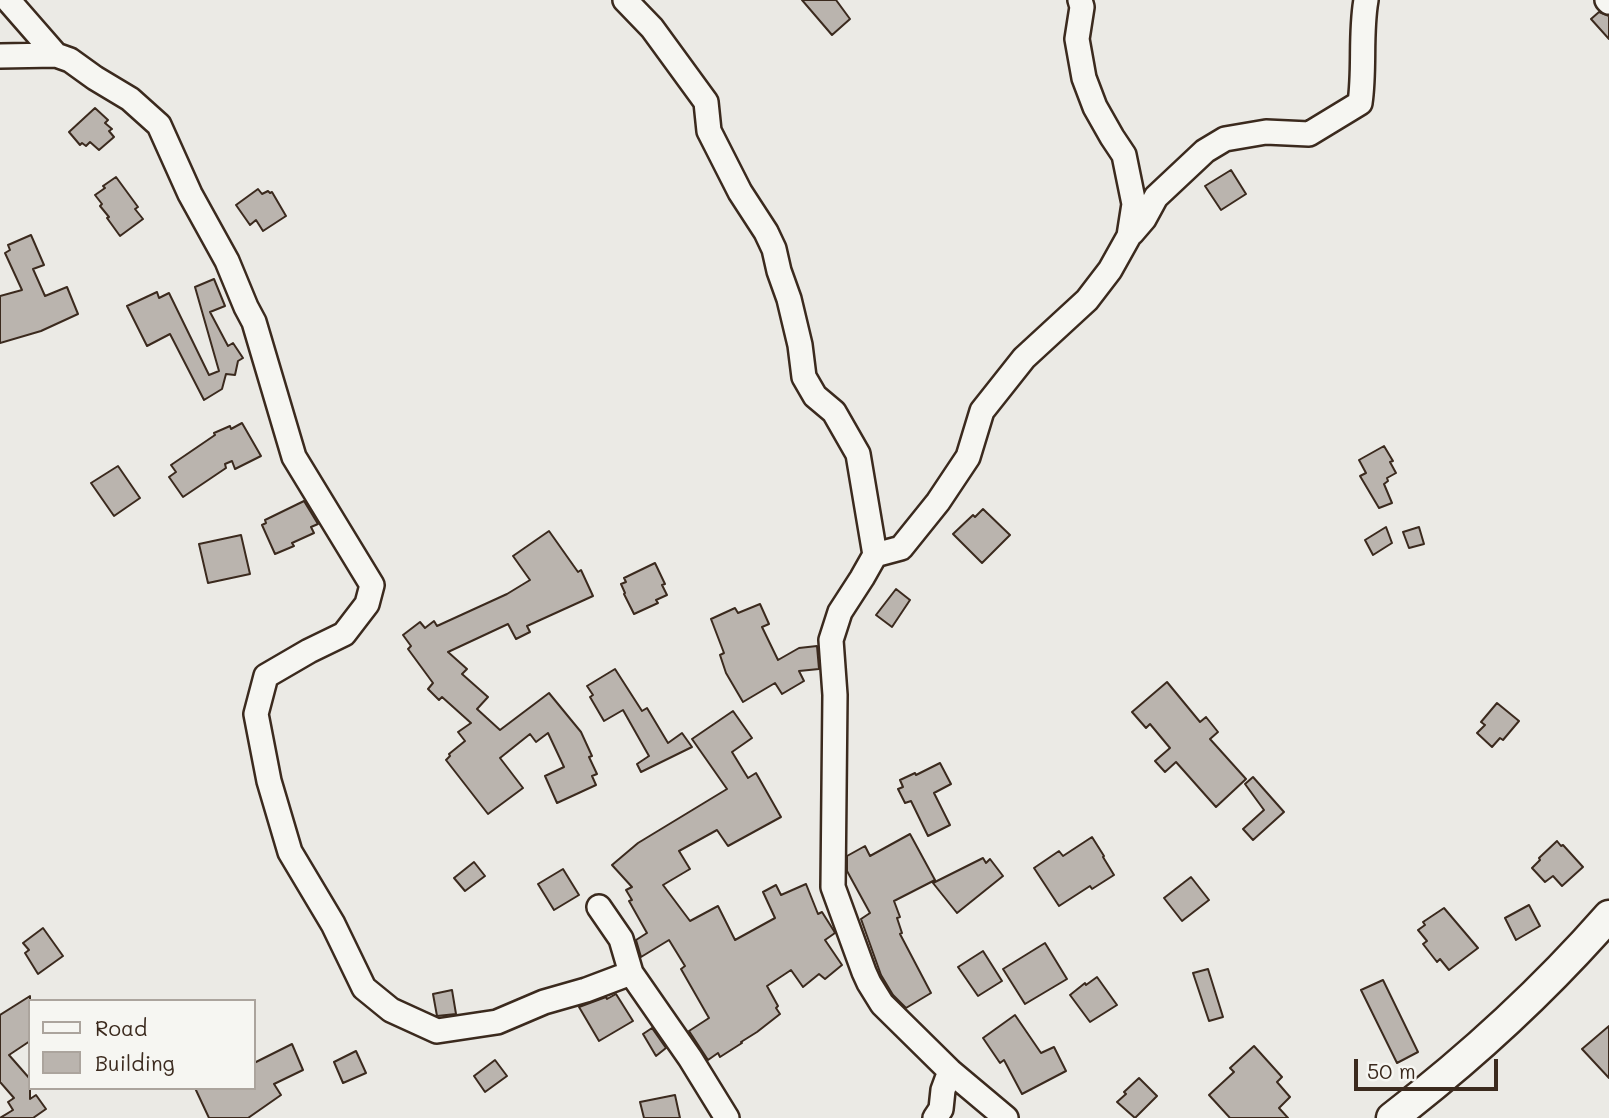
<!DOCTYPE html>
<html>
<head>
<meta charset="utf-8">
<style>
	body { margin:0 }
	#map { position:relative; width:1609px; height:1118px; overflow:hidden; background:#ebeae5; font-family:Mali,sans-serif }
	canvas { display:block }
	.legend { position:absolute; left:28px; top:999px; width:228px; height:91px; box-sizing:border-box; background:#f6f6f2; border:2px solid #aba49d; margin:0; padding:9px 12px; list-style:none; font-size:21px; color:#3b2a1e }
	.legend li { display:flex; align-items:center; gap:14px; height:35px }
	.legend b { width:35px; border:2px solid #aba49d }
	.scale { position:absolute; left:1354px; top:1059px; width:144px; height:32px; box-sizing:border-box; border:4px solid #3b2a1e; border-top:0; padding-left:9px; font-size:21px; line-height:24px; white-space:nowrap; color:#3b2a1e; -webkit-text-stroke:5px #f6f6f2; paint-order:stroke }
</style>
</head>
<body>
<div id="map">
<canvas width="1609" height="1118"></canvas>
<ul class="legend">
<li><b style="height:9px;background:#f6f6f2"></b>Road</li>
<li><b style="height:19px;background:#bab4ae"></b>Building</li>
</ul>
<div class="scale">50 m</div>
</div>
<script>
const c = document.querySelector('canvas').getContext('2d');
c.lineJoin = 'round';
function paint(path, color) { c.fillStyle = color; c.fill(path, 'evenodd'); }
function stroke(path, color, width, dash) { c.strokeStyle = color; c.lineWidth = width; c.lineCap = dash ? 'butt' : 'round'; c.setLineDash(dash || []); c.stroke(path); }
const building = new Path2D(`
	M802 0H836L850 19 832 35Z
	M1599 12 1609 16V39L1591 19Z
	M95 108 108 120 105 123 112 129 109 131 114 137 99 150 90 142 86 146 82 143 80 145 69 132Z
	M1231 170 1246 194 1221 210 1205 186Z
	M116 177 138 207 135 209 143 219 120 236 107 218 109 217 100 206 102 204 95 195 105 188 103 186Z
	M258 189 262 194 268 191 270 193 272 192 286 216 263 231 256 220 250 225 236 205Z
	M31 235 44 265 33 269 45 296 67 287 78 314 41 331 0 343V296L22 290 5 253 10 250 8 245Z
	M214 279 225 306 210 312 228 346 233 343 243 358 238 361 235 375 226 374 222 389 204 400 170 334 147 346 127 306 157 292 159 298 169 293 209 375 219 371 195 287Z
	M242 423 261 456 235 469 232 461 225 464 226 468 183 497 169 477 176 472 171 465 215 435 214 433 230 426 231 429Z
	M1384 446 1393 461 1390 462 1396 473 1387 478 1388 481 1384 484 1392 503 1379 508 1360 476 1366 473 1359 460Z
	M118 466 140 498 114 516 91 483Z
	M304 501 318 524 311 527 314 533 292 543 294 546 275 554 262 525 266 523 265 520Z
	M983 509 1010 535 982 563 953 534 973 515 975 517Z
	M1386 527 1392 543 1373 555 1365 540Z
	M1419 527 1424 544 1409 548 1403 532Z
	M549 531 578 572 581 570 593 596 527 626 530 632 516 639 508 624 448 652 467 669 462 674 488 697 477 709 500 730 549 693 581 732 592 756 589 757 597 774 592 776 596 785 557 803 545 776 564 767 548 733 536 742 530 734 500 758 523 788 488 814 446 760 450 756 449 754 465 741 458 732 471 723 442 697 439 700 428 689 433 683 408 649 411 646 403 635 420 622 425 628 434 621 437 626 507 594 530 580 513 556Z
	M241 535 250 574 208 583 199 544Z
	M655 563 665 584 662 585 667 595 656 600 658 603 634 614 624 594 625 593 621 584 626 582 624 578Z
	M896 589 910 600 892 627 876 615Z
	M760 604 769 624 762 627 778 660 799 648 817 646 819 669 799 671 804 681 782 694 775 683 743 702 726 673 720 655 724 653 711 619 735 608 738 613Z
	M615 669 642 711 647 708 668 743 682 733 692 747 641 772 637 764 649 756 623 710 604 721 590 697 593 695 587 686Z
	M1167 682 1200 722 1206 717 1218 732 1210 739 1246 779 1216 807 1176 762 1165 772 1155 761 1170 748 1150 724 1146 728 1132 712Z
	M1497 703 1519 721 1503 740 1500 738 1492 747 1477 733 1485 725 1481 722Z
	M733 711 752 738 732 752 748 778 756 773 781 817 728 846 717 830 679 851 690 869 663 885 690 921 718 906 735 940 775 918 763 892 776 885 781 895 806 884 818 914 822 912 834 931 835 933 825 940 842 965 825 979 819 974 803 987 791 970 767 986 778 1006 776 1008 780 1014 757 1032 741 1042 742 1043 720 1057 718 1053 708 1060 689 1031 709 1018 681 969 685 966 669 940 641 957 636 940 647 933 629 901 632 900 626 890 632 887 612 865 638 843 727 789 692 739Z
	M940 763 951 784 934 793 950 825 928 836 911 801 905 803 898 789 903 787 900 780 915 773 916 775Z
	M1253 777 1284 812 1253 840 1243 829 1264 810 1245 784Z
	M910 834 935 880 894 901 900 917 897 918 902 933 900 934 931 993 906 1008 893 995 881 975 861 919 870 913 847 871V856L865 846 870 856Z
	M1092 837 1104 856 1103 857 1114 875 1092 889 1090 886 1059 906 1034 868 1059 851 1063 856Z
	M1557 841 1561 846 1563 845 1583 867 1562 886 1553 876 1545 882 1532 868 1540 860 1539 858Z
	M983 858 986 863 990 859 1003 876 957 913 933 883Z
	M474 862 485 876 465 891 454 878Z
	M563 869 579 895 554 910 538 884Z
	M1191 877 1209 900 1182 921 1164 898Z
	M1529 905 1540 926 1516 940 1505 918Z
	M1444 908 1478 948 1449 970 1440 959 1437 962 1423 944 1427 941 1418 930 1425 925 1423 922Z
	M43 928 63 956 38 974 25 953 29 950 23 943Z
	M1045 943 1067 979 1025 1004 1003 969Z
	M983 951 1002 981 978 996 958 967Z
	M1208 969 1223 1017 1209 1021 1193 973Z
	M1097 977 1117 1005 1090 1022 1070 995 1085 983 1086 985Z
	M1383 980 1418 1052 1397 1063 1361 990Z
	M452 990 456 1014 437 1016 433 994Z
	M616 994 633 1021 599 1041 579 1007 606 997 607 999Z
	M30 996V1041L9 1055 30 1079V1099L36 1095 46 1109 33 1118H0L13 1110 8 1102 14 1098 0 1082V1015Z
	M1015 1015 1041 1053 1054 1047 1066 1071 1022 1094 1004 1060 1000 1063 983 1038Z
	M1609 1026V1078L1582 1049Z
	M652 1028 666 1048 656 1056 643 1034Z
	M292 1044 303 1070 274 1084 281 1095 248 1118H209L195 1088H254V1063Z
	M1254 1046 1282 1077 1277 1082 1290 1097 1279 1108 1288 1118H1230L1209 1095 1234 1072 1230 1068Z
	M356 1051 366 1073 343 1083 334 1062Z
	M495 1060 507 1076 485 1092 474 1076Z
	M1139 1078 1157 1096 1135 1118 1117 1102 1126 1094 1124 1092Z
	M675 1095 680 1118H644L640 1102Z`);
paint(building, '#bab4ae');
stroke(building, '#3b2a1e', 2);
const minor = new Path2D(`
	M8 0 56 55 70 60 95 78 130 99 159 125 190 194 227 261 246 307 254 322 294 457 372 585 367 604 344 634 309 651 266 676 256 714 269 781 290 852 333 924 364 988 391 1010 437 1031 497 1022 544 1002 586 990 631 973
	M625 0 652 28 706 102 709 131 740 192 766 232 774 249 779 271 789 299 800 345 804 377 815 396 834 412 858 454 875 555 862 578 840 612 831 640 835 695 833 887 864 972 869 983 882 1004 950 1071 1006 1118
	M1607 0 1609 2
	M0 56 56 55
	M1132 233 1144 219 1156 197 1205 151 1225 139 1266 132 1309 134 1360 103C1365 69 1360 34 1366 0
	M875 555 901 548 938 502 968 457 982 411 1024 358 1087 300 1110 270 1129 236 1134 204 1124 155 1112 137 1095 107 1084 78 1077 39 1082 7 1080 0
	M599 907 621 939 631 973 690 1058 727 1118
	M935 1118 941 1109 943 1090 950 1071`);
const tertiary = new Path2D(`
	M1392 1118C1470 1058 1544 990 1609 916`);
stroke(minor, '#3b2a1e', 28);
stroke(tertiary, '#3b2a1e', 35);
stroke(minor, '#f6f6f2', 23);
stroke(tertiary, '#f6f6f2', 30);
</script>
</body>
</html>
